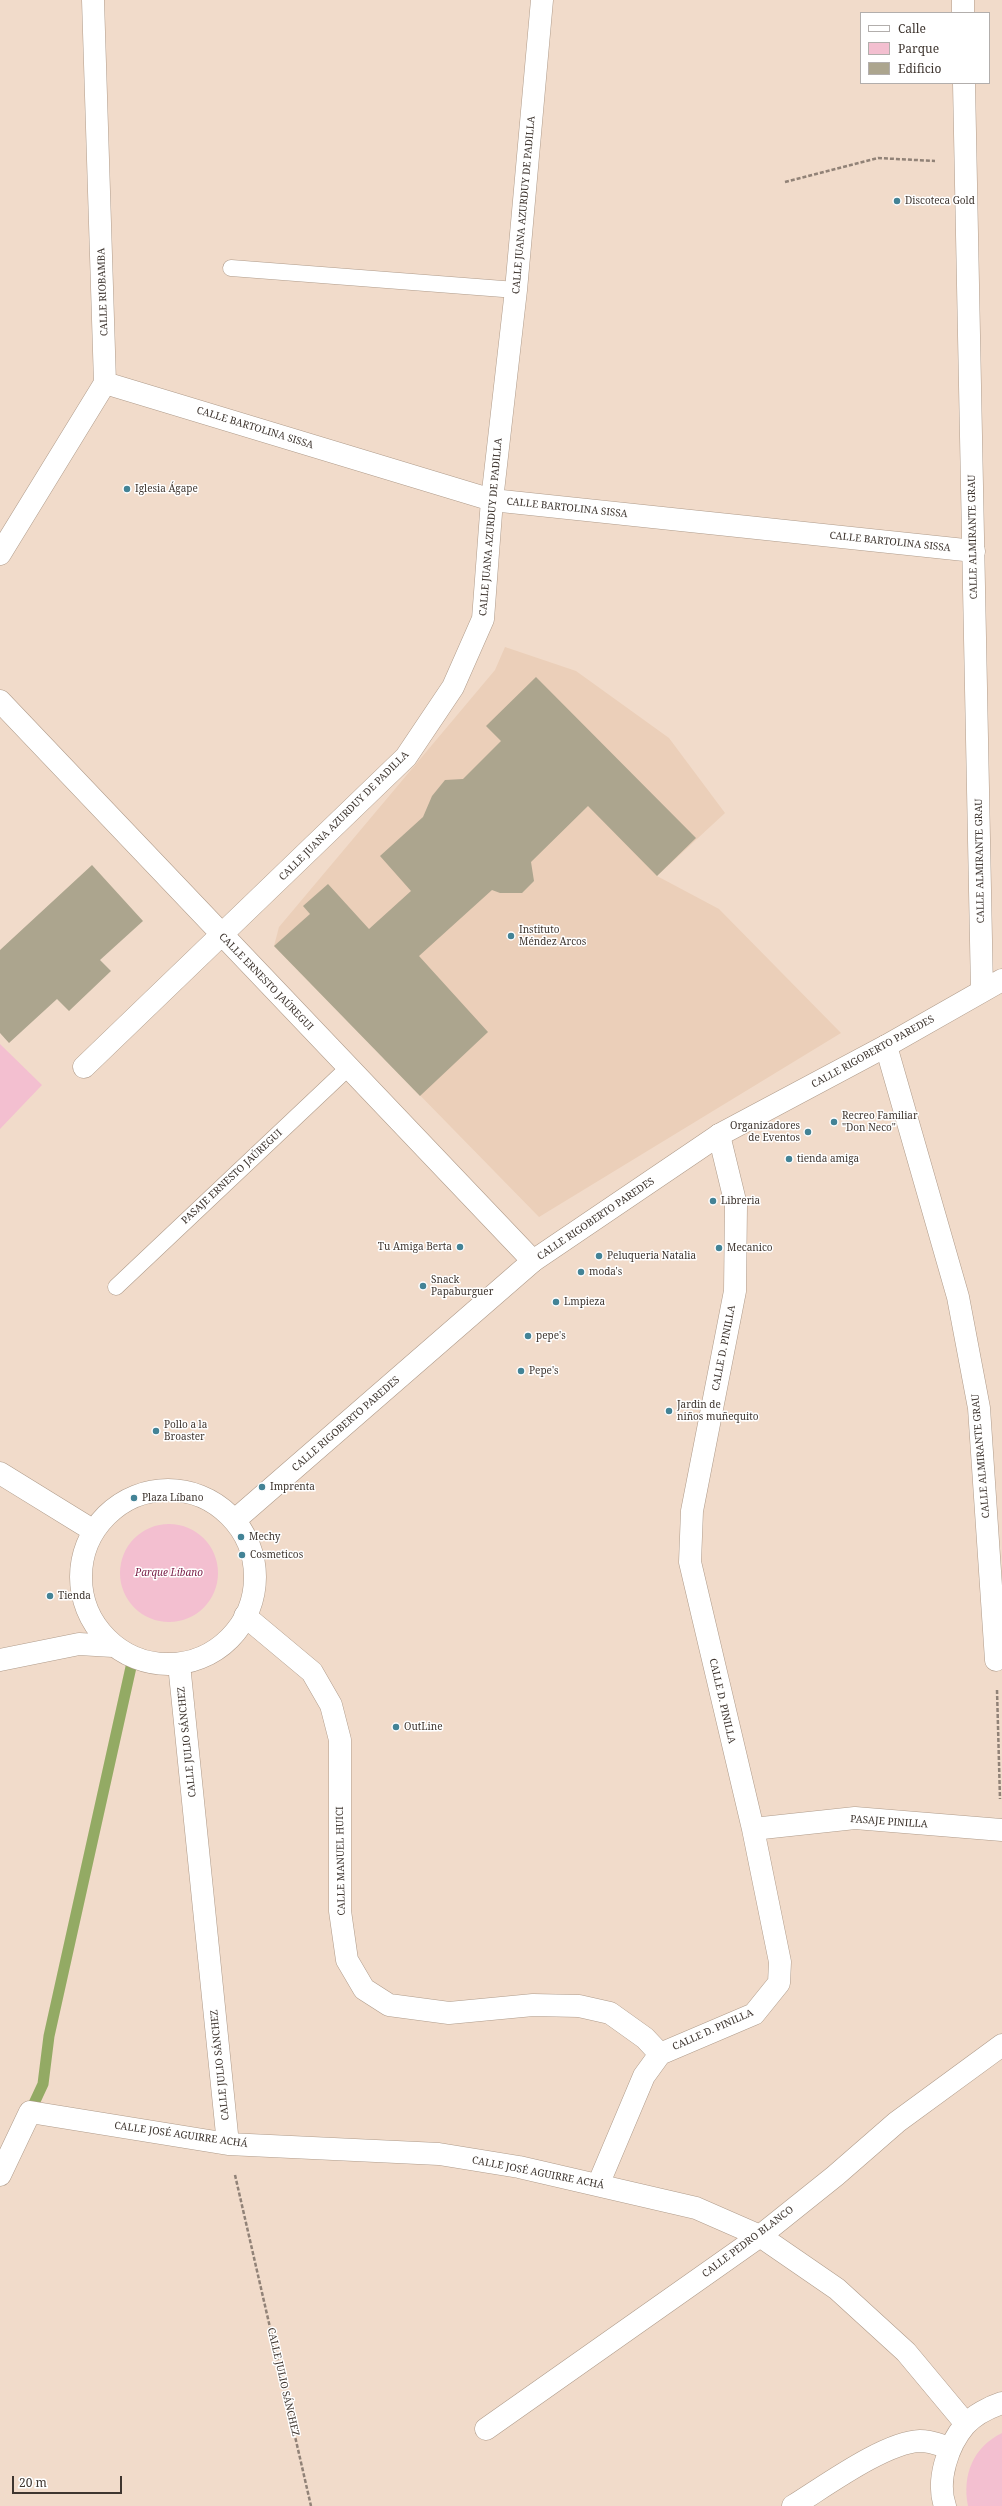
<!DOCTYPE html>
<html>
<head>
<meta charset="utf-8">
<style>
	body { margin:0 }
	#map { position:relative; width:1002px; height:2506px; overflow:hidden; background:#f1dbca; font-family:"Noto Serif",serif }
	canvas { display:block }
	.legend { position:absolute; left:860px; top:12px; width:130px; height:72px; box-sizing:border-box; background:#fff; border:1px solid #b2aeac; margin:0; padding:5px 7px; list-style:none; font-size:12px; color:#3e352f }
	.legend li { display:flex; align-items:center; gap:8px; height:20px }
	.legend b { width:20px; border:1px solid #b2aeac }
	.scale { position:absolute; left:12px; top:2476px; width:110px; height:18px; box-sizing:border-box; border:2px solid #3e352f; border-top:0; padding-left:5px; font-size:12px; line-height:14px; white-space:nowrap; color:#3e352f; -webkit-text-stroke:3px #fff; paint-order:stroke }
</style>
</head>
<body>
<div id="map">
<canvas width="1002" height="2506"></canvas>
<ul class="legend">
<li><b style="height:5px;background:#fff"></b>Calle</li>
<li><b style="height:11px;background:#f3bfd0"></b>Parque</li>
<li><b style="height:11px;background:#aca58e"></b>Edificio</li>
</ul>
<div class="scale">20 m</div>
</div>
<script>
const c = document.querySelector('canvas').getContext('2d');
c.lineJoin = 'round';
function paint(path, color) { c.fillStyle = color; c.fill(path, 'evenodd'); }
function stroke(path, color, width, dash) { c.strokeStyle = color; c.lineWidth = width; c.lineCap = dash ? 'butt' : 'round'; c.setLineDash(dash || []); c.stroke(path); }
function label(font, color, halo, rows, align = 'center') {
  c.font = font + ' "Noto Serif",serif'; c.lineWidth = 3; c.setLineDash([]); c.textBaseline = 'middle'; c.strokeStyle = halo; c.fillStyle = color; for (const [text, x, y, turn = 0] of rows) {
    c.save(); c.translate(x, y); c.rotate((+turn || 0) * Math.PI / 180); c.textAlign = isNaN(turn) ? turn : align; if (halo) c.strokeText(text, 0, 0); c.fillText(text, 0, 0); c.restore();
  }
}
paint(new Path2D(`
	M505 647 576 671 669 738 725 813 657 876 719 909 841 1033 539 1217 274 946 279 927 495 670Z`), '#ebcfb9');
paint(new Path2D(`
	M0 1044 42 1085 0 1129Z
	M120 1573a49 49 0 1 1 98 0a49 49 0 1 1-98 0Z
	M1002 2433V2506H968C962 2475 973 2447 1002 2433Z`), '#f3bfd0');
stroke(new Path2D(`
	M30 2112 43 2084 49 2036 133 1658`), '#93aa64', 11);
paint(new Path2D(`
	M536 677 696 838 657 876 588 806 531 862 534 881 522 893H500L492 890 419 956 488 1032 420 1096 274 946 310 914 303 906 328 884 369 929 411 891 380 856 423 817 432 796 445 780 463 779 501 741 486 726Z
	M92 865 143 921 100 960 111 971 69 1011 57 999 9 1043 0 1033V950Z`), '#aca58e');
const lane = new Path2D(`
	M231 268 516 290
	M116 1287 348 1068`);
const street = new Path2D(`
	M105 383 492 500 974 551
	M0 554 105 383 93 0
	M0 701 533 1261
	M886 1046 958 1297 979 1408 996 1660
	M84 1067 406 757 453 687 483 619 492 500 516 290 542 0
	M245 1616 312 1672 331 1705 340 1740V1911L347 1960 364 1989 389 2005 449 2013 533 2005 579 2006 610 2013 645 2038 660 2054
	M179 1664 228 2144
	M753 1829 855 1818 1002 1830
	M0 2175 30 2112 228 2144 439 2154 519 2167 696 2208 760 2236 837 2289 906 2352 966 2424
	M598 2185 644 2076 660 2054 754 2014 779 1983 780 1962 753 1829 690 1562 692 1511 735 1291 736 1205 719 1135
	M486 2429 760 2236 835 2176 897 2122 1002 2045
	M793 2506C824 2487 885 2442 920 2441 931 2441 940 2445 950 2448
	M945 2506C936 2480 948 2445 965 2425 974 2415 990 2407 1002 2403`);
const secondary = new Path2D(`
	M963 0V13
	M964 83 982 991
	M0 1473 94 1531
	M81 1577a87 87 0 1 1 174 0a87 87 0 1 1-174 0Z
	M235 1520 533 1261 719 1135 886 1046 1002 980
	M0 1660 79 1644 113 1646`);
stroke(lane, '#af9b8a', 17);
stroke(street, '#af9b8a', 23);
stroke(secondary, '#af9b8a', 23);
stroke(new Path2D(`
	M785 182 878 158 935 161
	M997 1690 1000 1799
	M235 2175 311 2506`), '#918277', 2.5, [4, 2]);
stroke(lane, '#fff', 16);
stroke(street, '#fff', 22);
stroke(secondary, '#fff', 22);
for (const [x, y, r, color] of [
	[897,201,4,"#438396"],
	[127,489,4,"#438396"],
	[511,936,4,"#438396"],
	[834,1122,4,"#438396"],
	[808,1132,4,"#438396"],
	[789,1159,4,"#438396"],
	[713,1201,4,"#438396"],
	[460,1247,4,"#438396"],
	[719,1248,4,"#438396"],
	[599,1256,4,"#438396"],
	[581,1272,4,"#438396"],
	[423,1286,4,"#438396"],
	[556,1302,4,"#438396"],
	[528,1336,4,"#438396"],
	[521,1371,4,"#438396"],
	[669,1411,4,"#438396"],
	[156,1431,4,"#438396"],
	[262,1487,4,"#438396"],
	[134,1498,4,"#438396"],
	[241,1537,4,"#438396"],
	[242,1555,4,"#438396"],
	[50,1596,4,"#438396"],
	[396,1727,4,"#438396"]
]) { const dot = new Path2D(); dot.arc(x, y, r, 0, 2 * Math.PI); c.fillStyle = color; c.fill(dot); stroke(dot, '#fff', 1.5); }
label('10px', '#3e352f', '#fff', [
	["Discoteca Gold",905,201],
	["Iglesia Ágape",135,489],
	["Instituto",519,930],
	["Méndez Arcos",519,942],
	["Recreo Familiar",842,1116],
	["\"Don Neco\"",842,1128],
	["Organizadores",800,1126,"right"],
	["de Eventos",800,1138,"right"],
	["tienda amiga",797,1159],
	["Libreria",721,1201],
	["Tu Amiga Berta",452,1247,"right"],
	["Mecanico",727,1248],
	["Peluqueria Natalia",607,1256],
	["moda's",589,1272],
	["Snack",431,1280],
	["Papaburguer",431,1292],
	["Lmpieza",564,1302],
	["pepe's",536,1336],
	["Pepe's",529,1371],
	["Jardin de",677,1405],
	["niños muñequito",677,1417],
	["Pollo a la",164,1425],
	["Broaster",164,1437],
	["Imprenta",270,1487],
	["Plaza Líbano",142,1498],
	["Mechy",249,1537],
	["Cosmeticos",250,1555],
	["Tienda",58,1596],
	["OutLine",404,1727]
], 'left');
label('10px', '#3e352f', '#fff', [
	["CALLE JUANA AZURDUY DE PADILLA",524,205,-85],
	["CALLE RIOBAMBA",103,292,-92],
	["CALLE BARTOLINA SISSA",255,428,17],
	["CALLE BARTOLINA SISSA",567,508,6],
	["CALLE JUANA AZURDUY DE PADILLA",491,527,-85],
	["CALLE ALMIRANTE GRAU",973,537,-91],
	["CALLE BARTOLINA SISSA",890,542,6],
	["CALLE JUANA AZURDUY DE PADILLA",344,816,-45],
	["CALLE ALMIRANTE GRAU",980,861,-91],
	["CALLE ERNESTO JAÚREGUI",266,982,46],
	["CALLE RIGOBERTO PAREDES",873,1052,-29],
	["PASAJE ERNESTO JAÚREGUI",232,1177,-43],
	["CALLE RIGOBERTO PAREDES",596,1219,-34],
	["CALLE D. PINILLA",724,1348,-79],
	["CALLE RIGOBERTO PAREDES",346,1424,-41],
	["CALLE ALMIRANTE GRAU",981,1456,-95],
	["CALLE D. PINILLA",722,1701,77],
	["CALLE JULIO SÁNCHEZ",187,1742,-96],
	["PASAJE PINILLA",889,1822,4],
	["CALLE MANUEL HUICI",341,1861,-91],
	["CALLE D. PINILLA",713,2030,-24],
	["CALLE JULIO SÁNCHEZ",220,2065,-96],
	["CALLE JOSÉ AGUIRRE ACHÁ",181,2135,8],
	["CALLE JOSÉ AGUIRRE ACHÁ",538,2173,11],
	["CALLE PEDRO BLANCO",748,2242,-37],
	["CALLE JULIO SÁNCHEZ",283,2382,77]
]);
label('italic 10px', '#7c234b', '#fff', [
	["Parque Líbano",169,1573]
]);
</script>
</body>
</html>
